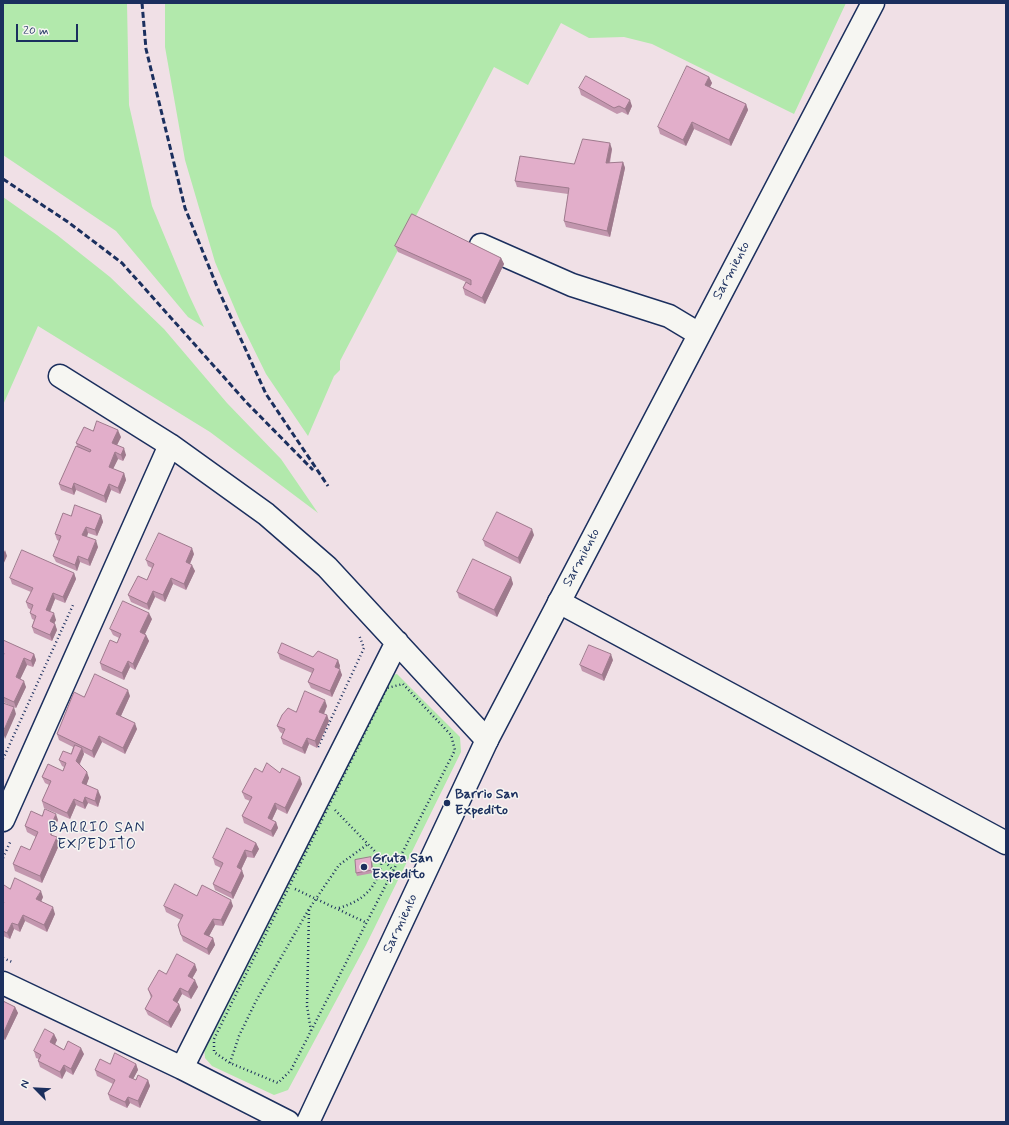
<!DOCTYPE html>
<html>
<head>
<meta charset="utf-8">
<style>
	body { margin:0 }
	#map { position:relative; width:1009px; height:1125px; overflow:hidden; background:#f0e0e6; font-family:Mynerve,sans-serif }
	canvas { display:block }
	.frame { position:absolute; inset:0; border:4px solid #1b2f5e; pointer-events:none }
	.north { position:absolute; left:16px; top:1069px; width:40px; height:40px; -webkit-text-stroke:3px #f6f6f2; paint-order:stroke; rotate:294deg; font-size:11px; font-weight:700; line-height:16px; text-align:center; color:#1b2f5e }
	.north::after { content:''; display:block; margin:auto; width:14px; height:18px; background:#1b2f5e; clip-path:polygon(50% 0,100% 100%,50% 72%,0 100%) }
	.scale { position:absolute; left:16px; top:24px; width:62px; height:18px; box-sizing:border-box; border:2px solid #1b2f5e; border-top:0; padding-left:5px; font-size:12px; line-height:14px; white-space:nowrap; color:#1b2f5e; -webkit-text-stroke:3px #f6f6f2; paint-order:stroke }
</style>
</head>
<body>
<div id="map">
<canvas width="1009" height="1125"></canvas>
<div class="frame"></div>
<div class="north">N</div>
<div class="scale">20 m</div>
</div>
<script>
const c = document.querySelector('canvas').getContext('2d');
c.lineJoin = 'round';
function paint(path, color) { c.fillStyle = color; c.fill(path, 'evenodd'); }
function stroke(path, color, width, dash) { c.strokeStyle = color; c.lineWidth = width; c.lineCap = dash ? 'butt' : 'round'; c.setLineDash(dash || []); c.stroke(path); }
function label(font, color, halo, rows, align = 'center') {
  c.font = font + ' Mynerve,sans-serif'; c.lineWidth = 3; c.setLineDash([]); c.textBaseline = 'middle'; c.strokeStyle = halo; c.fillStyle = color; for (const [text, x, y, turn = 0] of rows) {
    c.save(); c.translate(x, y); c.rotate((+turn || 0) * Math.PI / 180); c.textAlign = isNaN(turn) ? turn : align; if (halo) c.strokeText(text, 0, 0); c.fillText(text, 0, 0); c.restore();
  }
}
paint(new Path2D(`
	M3 3H127L129 105 152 206 189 295 204 327 188 317 116 231 3 155Z
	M165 3H846L794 114 652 44 624 37 589 38 561 23 528 85 494 67 340 361V370L334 376 308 436 266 374 240 321 215 262 185 160 165 47Z
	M3 197 57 235 110 277 164 329 227 403 281 459 318 513 210 432 38 326 3 405Z
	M397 674 460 737 461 752 366 945 288 1090 274 1095 212 1066 205 1058 204 1047 388 676Z`), '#b2e9ac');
const minor = new Path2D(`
	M481 245 572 285 669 316 699 334
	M60 376 170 445 266 514 327 567 487 740
	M559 602 1006 843
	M3 820 170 445
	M3 983 182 1068 288 1122
	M182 1068 397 642`);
const secondary = new Path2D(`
	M308 1122 487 740 873 3`);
stroke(minor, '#1b2f5e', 25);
stroke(secondary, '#1b2f5e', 25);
stroke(new Path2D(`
	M403 684 451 735 455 750 291 1070 278 1083 230 1063 214 1052V1039L387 688Z
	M318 747 364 648 359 635
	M3 759 73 605
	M335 810 394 871
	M3 858 11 840
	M295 889 367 923
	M339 908C365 900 378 887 382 859
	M309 910 307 1006 311 1031
	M3 958 12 962
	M230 1063 239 1036 256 1001 309 909 339 865 368 844`), '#1b2f5e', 2.5, [1, 3]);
stroke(minor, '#f6f6f2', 22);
stroke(secondary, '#f6f6f2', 22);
stroke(new Path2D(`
	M142 3 146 49 185 208 218 289 266 394 328 486
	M3 179 68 222 122 263 247 403 313 470`), '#1b2f5e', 3, [6, 3]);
paint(new Path2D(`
	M709 77 712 83 710 87 746 104 748 110 731 146 694 129 686 146 660 134 658 127Z
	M579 88 632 106 628 115 622 112 617 114 581 95Z
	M612 149 610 163 623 162 625 168 610 237 566 227 564 221 568 194 517 187 515 181 574 164Z
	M395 246 501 258 504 264 485 304 465 295 463 288 466 282 398 252Z
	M93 431 121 437 117 445 126 455 123 461 118 459 113 469 124 473 126 480 120 494 111 490 106 503 76 490 74 495 61 490 59 484 77 446 76 443Z
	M101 515 103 522 97 536 88 533 87 537 98 547 90 566 80 562 77 571 56 562 53 556 59 541 57 540 55 534 71 516Z
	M534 535 520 564 485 546 483 540Z
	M194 554 190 564 195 571 186 590 173 584 165 602 155 597 149 610 131 602 128 595 147 580 152 568 148 566 146 560Z
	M74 573 76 579 65 603 55 599 50 612 56 620 54 623 55 624 57 630 52 641 34 633 32 627 34 620 32 619 30 613 31 610 28 608 26 602 31 592 12 584 10 578Z
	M511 577 513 584 497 617 459 598 457 592Z
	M152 619 145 634 146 635 149 641 135 670 130 667 124 680 102 670 100 663 117 643 119 638 113 635 110 629Z
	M3 641 34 654 36 660 33 667 27 665 20 679 26 687 16 708 3 702Z
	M278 653 338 660 340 666 339 669 342 675 332 697 311 688 308 682 312 673 280 659Z
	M613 660 604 681 582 671 580 665Z
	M130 696 121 716 137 729 125 754 102 742 94 758 83 752 84 754 80 764 89 778 86 785 101 797 98 807 88 803 85 809 76 805 70 819 44 808 42 801 49 785 45 783 42 777 63 771 64 767 62 766 59 760 71 754 73 747 59 740 57 734 84 697Z
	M327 706 324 714 327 715 329 721 317 748 309 744 305 754 283 744 281 738 283 734 280 732 277 726 296 712Z
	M262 772 280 773 302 784 287 814 277 809 272 820 276 822 278 828 273 837 244 823 242 816 250 801 245 799 242 792Z
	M42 816 58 820 51 835 60 843 42 883 15 871 13 864 30 850 36 837 27 832 25 826Z
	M256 843 259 849 254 858 247 857 241 870 244 876 233 899 215 890 213 884 221 868 215 865 213 858Z
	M372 861 373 873 357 876 356 873Z
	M3 887 43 897 41 902 55 914 47 932 25 921 20 932 14 929 10 939 3 936Z
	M197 896 233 906 223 926 215 925 209 936 213 938 215 945 209 955 183 941 181 935V920L166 912 164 906Z
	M197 970 192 979 198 987 191 999 182 994 177 1003 179 1004 181 1010 171 1028 148 1015 145 1009 151 998 148 989 166 974Z
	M3 1001 15 1007 18 1013 5 1040 3 1039Z
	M54 1034 57 1040 55 1044 64 1050 84 1054 73 1075 66 1071 62 1079 40 1067 38 1061 39 1059 36 1058 34 1051Z
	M110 1064H136L138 1070 133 1079 136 1080H148L150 1086 140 1108 130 1103 127 1108 110 1100 108 1094 113 1084 97 1076 95 1070Z`), '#c296ae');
paint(new Path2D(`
	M709 77 712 83 708 91 705 85Z
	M630 100 632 106 628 115 625 109Z
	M746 104 748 110 731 146 729 140Z
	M692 122 694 129 686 146 683 140Z
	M610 143 612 149 608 169 606 163Z
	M623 162 625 168 610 237 607 231Z
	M501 258 504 264 485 304 482 298Z
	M118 430 121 437 115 449 112 443Z
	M124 448 126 455 123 461 121 455Z
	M115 452 118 459 111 473 109 467Z
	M124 473 126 480 120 494 118 488Z
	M74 483 76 490 74 495 72 489Z
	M109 484 111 490 106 503 104 496Z
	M101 515 103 522 97 536 95 530Z
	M86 527 88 533 85 542 82 535Z
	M532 529 534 535 520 564 518 558Z
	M96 540 98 547 90 566 88 560Z
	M192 548 194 554 188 568 186 562Z
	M5 550 7 556 3 565V554Z
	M78 556 80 562 77 571 75 565Z
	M192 565 195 571 186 590 184 584Z
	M74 573 76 579 65 603 63 597Z
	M511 577 513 584 497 617 494 610Z
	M171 578 173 584 165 602 163 595Z
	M153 591 155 597 149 610 147 604Z
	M53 593 55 599 48 616 46 610Z
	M54 613 56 620 52 628 50 621Z
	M149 613 152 619 143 638 140 632Z
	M55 624 57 630 52 641 50 635Z
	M146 635 149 641 135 670 133 664Z
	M34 654 36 660 33 667 31 661Z
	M611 654 613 660 604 681 602 675Z
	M24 658 27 665 18 684 16 677Z
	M338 660 340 666 338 673 335 667Z
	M128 661 130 667 124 680 122 673Z
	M340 669 342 675 332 697 330 691Z
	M24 681 26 687 16 708 14 702Z
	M128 690 130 696 119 720 116 714Z
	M325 700 327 706 322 718 319 712Z
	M14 707 16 714 5 739 3 732Z
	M327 715 329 721 317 748 315 741Z
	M135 723 137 729 125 754 123 748Z
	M99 736 102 742 94 758 92 751Z
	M307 738 309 744 305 754 302 748Z
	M82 748 84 754 78 767 76 761Z
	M87 772 89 778 85 789 82 783Z
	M300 777 302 784 287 814 285 808Z
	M98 790 101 797 98 807 95 801Z
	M85 797 88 803 85 809 83 803Z
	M74 799 76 805 70 819 67 813Z
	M275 803 277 809 270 824 268 818Z
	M56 814 58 820 51 836 49 830Z
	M276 822 278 828 273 837 271 831Z
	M57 837 60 843 42 883 40 876Z
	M256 843 259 849 254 858 252 852Z
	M245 850 247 857 239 874 237 867Z
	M371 857 372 861 373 873 372 870Z
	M242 870 244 876 233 899 231 893Z
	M41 891 43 897 39 906 36 899Z
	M231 900 233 906 223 926 221 920Z
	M53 907 55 914 47 932 44 925Z
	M23 915 25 921 20 932 18 925Z
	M213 919 215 925 207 940 204 934Z
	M12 923 14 929 10 939 7 933Z
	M213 938 215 945 209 955 207 949Z
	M195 964 197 970 190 982 188 976Z
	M195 980 198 987 191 999 188 992Z
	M180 988 182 994 175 1007 173 1000Z
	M179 1004 181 1010 171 1028 168 1022Z
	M15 1007 18 1013 5 1040 3 1034Z
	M54 1034 57 1040 53 1049 50 1042Z
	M81 1048 84 1054 73 1075 71 1069Z
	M136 1064 138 1070 131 1083 129 1077Z
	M64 1065 66 1071 62 1079 60 1072Z
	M148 1080 150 1086 140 1108 138 1101Z
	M128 1097 130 1103 127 1108 125 1102Z`), '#9e7a8d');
const building = new Path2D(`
	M687 66 709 77 705 85 746 104 729 140 692 122 683 140 658 127Z
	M586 76 630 100 625 109 619 106 614 108 579 88Z
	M583 139 610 143 606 163 623 162 607 231 564 221 569 188 515 181 520 156 574 164Z
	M412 214 501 258 482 298 463 288 466 282 471 285V280L395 246Z
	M97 421 118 430 112 443 124 448 121 455 115 452 109 467 124 473 118 488 109 484 104 496 74 483 72 489 59 484 76 446 90 452 91 450 76 443 84 427 93 431Z
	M75 505 101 515 95 530 86 527 82 535 96 540 88 560 78 556 75 565 53 556 61 536 55 534 63 513 71 516Z
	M497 512 532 529 518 558 483 540Z
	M159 533 192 548 186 562 192 565 184 584 171 578 163 595 153 591 147 604 128 595 138 576 147 580 154 564 146 560Z
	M22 550 74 573 63 597 53 593 46 610 54 613 50 621 55 624 50 635 32 627 36 616 30 613 33 605 26 602 33 588 10 578Z
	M473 559 511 577 494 610 457 592Z
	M123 601 149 613 140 632 146 635 133 664 128 661 122 673 100 663 110 640 117 643 121 634 110 629Z
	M3 640 34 654 31 661 24 658 16 677 24 681 14 702 3 697V657L4 653H3Z
	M282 643 313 657 318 651 338 660 335 667 340 669 330 691 308 682 314 669 278 653Z
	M589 645 611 654 602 675 580 665Z
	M95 674 128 690 116 714 135 723 123 748 99 736 92 751 57 734 74 692 84 697Z
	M305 691 325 700 319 712 327 715 315 741 307 738 302 748 281 738 285 729 277 726 282 715 288 708 296 712Z
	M3 703 14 707 3 732Z
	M75 745 82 748 76 761 87 772 82 783 98 790 95 801 85 797 83 803 74 799 67 813 42 801 51 781 42 777 48 764 63 771 66 763 59 760 63 751 71 754Z
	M267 763 280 773 282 768 300 777 285 808 275 803 268 818 276 822 271 831 242 816 252 797 242 792 255 768 262 772Z
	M45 809 56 814 49 830 51 835 57 837 40 876 13 864 21 846 30 850 38 832 25 826 31 811 42 816Z
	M227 828 256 843 252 852 245 850 237 867 242 870 231 893 213 884 223 863 213 858Z
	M371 857 372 870 356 873 355 860Z
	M15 878 41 891 36 899 53 907 44 925 23 915 18 925 12 923 7 933 3 931V904L4 902 3 901V887L4 885 10 889Z
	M175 884 197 896 202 885 231 900 221 920 213 919 204 934 213 938 207 949 181 935 178 925 183 915 164 906Z
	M177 954 195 964 188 976 195 980 188 992 180 988 173 1000 179 1004 168 1022 145 1009 152 996 148 989 159 970 166 974Z
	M3 1001 15 1007 3 1034Z
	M45 1029 54 1034 50 1042 64 1050 68 1041 81 1048 71 1069 64 1065 60 1072 38 1061 41 1055 34 1051Z
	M115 1053 136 1064 129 1077 136 1080 138 1075 148 1080 138 1101 128 1097 125 1102 108 1094 115 1080 95 1070 100 1059 110 1064Z`);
paint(building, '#e2aeca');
stroke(building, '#9e7a8d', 1);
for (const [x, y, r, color] of [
	[447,803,4,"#1b2f5e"],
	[364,867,4,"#1b2f5e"]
]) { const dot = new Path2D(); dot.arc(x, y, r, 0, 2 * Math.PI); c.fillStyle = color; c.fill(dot); stroke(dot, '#f6f6f2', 1.5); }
label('14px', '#1b2f5e', '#f6f6f2', [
	["Sarmiento",732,271,-62],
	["Sarmiento",582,558,-62],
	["Sarmiento",401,924,-65]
]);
label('bold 14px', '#1b2f5e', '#f6f6f2', [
	["Barrio San",455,795],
	["Expedito",455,811],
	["Gruta San",372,859],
	["Expedito",372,875]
], 'left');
c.letterSpacing = '1px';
label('15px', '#1b2f5e', '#f6f6f2', [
	["BARRIO SAN",97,829],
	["EXPEDITO",97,846]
]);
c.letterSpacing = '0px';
</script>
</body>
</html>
